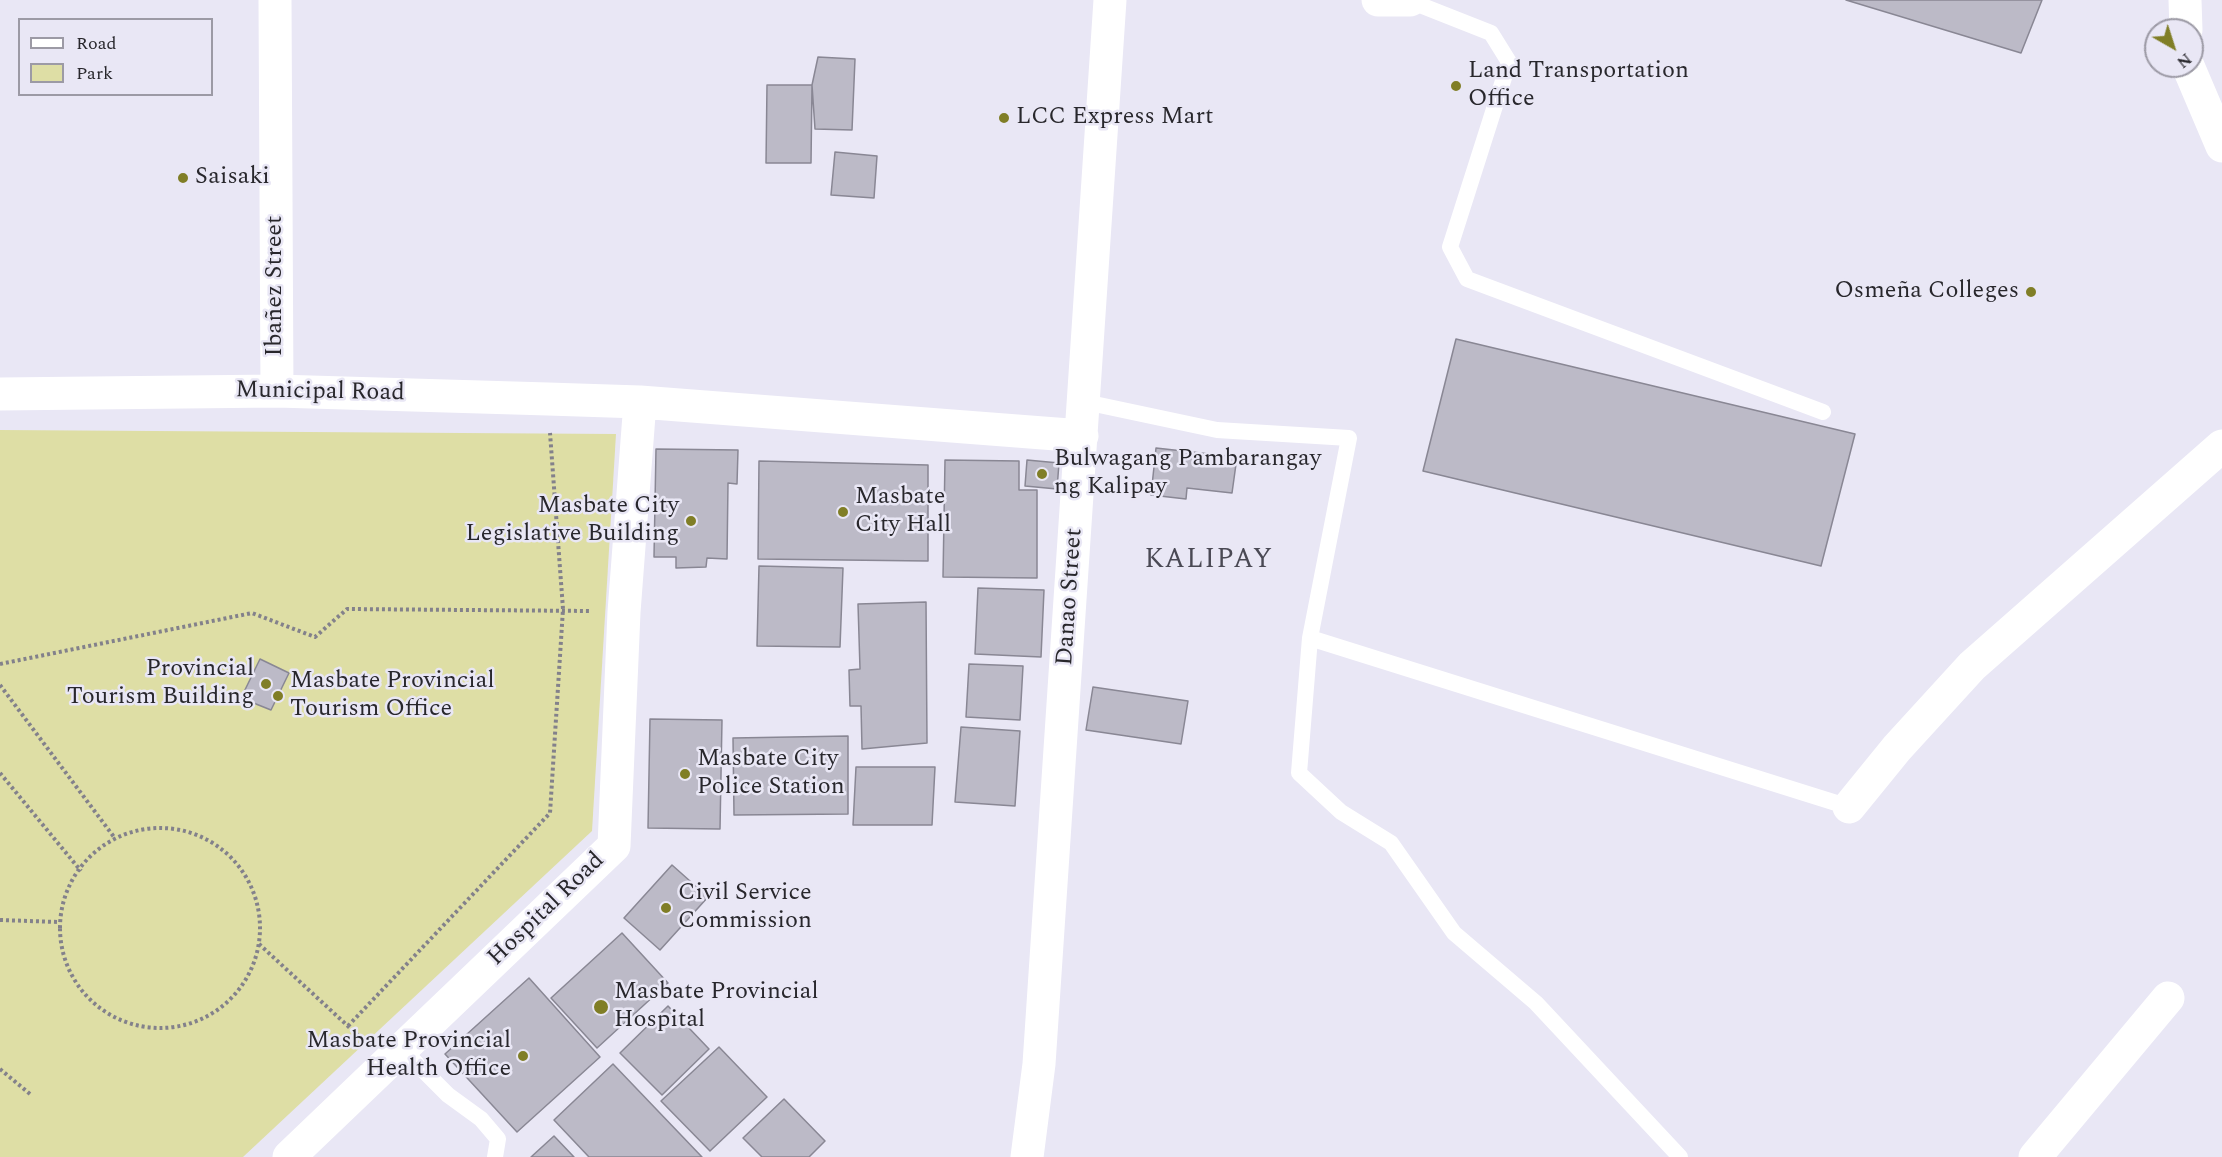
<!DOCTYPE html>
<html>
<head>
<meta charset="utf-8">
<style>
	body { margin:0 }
	#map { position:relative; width:2222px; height:1157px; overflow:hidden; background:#e9e7f5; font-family:Spectral,serif }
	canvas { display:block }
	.legend { position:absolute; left:18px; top:18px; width:195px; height:78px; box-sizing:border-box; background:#e9e7f5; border:2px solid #9c9aa5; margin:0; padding:8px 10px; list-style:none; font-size:18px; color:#28272c }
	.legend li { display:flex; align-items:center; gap:12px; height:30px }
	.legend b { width:30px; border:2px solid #9c9aa5 }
	.north { position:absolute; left:2144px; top:18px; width:60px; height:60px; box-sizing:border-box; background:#e9e7f5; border:2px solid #9c9aa5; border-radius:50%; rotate:141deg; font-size:16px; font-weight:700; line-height:24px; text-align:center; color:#28272c }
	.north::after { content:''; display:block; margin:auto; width:21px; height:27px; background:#807e26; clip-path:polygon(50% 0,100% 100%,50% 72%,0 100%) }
</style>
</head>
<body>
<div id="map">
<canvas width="2222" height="1157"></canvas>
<ul class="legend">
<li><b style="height:8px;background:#fff"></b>Road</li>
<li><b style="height:16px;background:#dedea5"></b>Park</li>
</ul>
<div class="north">N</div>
</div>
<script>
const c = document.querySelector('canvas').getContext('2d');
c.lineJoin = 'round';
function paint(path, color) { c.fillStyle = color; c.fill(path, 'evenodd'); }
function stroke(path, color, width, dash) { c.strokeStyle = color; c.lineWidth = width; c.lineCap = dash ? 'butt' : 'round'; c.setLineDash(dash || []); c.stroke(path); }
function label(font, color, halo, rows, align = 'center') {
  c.font = font + ' Spectral,serif'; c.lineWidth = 5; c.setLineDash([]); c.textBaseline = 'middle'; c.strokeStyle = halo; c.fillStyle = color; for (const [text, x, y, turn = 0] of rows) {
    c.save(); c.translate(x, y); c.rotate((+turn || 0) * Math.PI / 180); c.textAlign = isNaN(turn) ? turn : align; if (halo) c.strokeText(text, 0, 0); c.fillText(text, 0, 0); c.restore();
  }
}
paint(new Path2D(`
	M0 430 616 434 592 831 243 1157H0Z`), '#dedea5');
const building = new Path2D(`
	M1846 0H2042L2021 53Z
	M818 57 855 59 852 130 815 129 812 85Z
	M767 85H812L811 163H766Z
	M835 152 877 156 874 198 831 195Z
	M1456 339 1855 434 1821 566 1423 471Z
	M1156 448 1237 457 1232 493 1187 488 1186 499 1151 495Z
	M656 449 738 450 737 484 728 483 727 559 707 558 706 567 676 568V557H654Z
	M945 460 1019 461V490H1037V578L943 577Z
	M1027 460 1059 463 1057 489 1025 486Z
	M759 461 928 465V561L758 559Z
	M759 566 843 568 840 647 757 646Z
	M978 588 1044 590 1041 657 975 654Z
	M926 602 927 743 862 749 861 706H850L849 670 860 669 858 604Z
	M260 659 289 673 271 710 241 698Z
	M969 664 1023 666 1020 720 966 717Z
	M1093 687 1188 701 1181 744 1086 730Z
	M650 719 722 720 720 829 648 828Z
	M961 727 1020 731 1015 806 955 802Z
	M848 736V814L734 815 733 738Z
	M856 767H935L932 825H853Z
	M672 865 708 897 660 950 624 918Z
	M622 933 668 983 597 1048 551 998Z
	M529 978 600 1057 517 1132 445 1054Z
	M668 1006 709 1049 662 1095 620 1053Z
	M719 1047 767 1097 710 1151 661 1101Z
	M613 1064 702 1157H589L554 1120Z
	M784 1099 825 1141 809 1157H762L743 1138Z
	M554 1136 574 1157H531Z`);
paint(building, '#bcbac7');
stroke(building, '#898794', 1.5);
stroke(new Path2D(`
	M0 664 252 613 315 637 347 609 590 611
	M0 685 114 837
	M0 773 81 871
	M60 928a100 100 0 1 1 200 0a100 100 0 1 1-200 0Z
	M0 920 58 922
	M259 944 363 1040
	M348 1026 550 813 563 609 550 433
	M0 1069 30 1094`), '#83818b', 4, [3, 3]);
stroke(new Path2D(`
	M1410 1 1491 33 1509 62 1450 247 1467 279 1823 412
	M1085 402 1217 430 1349 438 1310 638
	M402 1049 448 1095 481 1119 498 1139 495 1157
	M1680 1157 1536 1003 1454 933 1391 843 1341 812 1299 773 1310 638 1849 807`), '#fff', 16);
stroke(new Path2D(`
	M275 0 277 391
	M2185 0 2186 30
	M2188 66 2222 146
	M0 394 277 391 548 399 640 402 1082 436
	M1849 807 1897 748 1972 666 2222 446
	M289 1157 614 846 624 612 640 402
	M1027 1157 1039 1064 1110 0
	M2035 1157 2168 998`), '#fff', 33);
stroke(new Path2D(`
	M1378 0H1410`), '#fff', 33);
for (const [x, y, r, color] of [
	[1456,86,6,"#807e26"],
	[1004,118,6,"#807e26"],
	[183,178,6,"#807e26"],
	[2031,292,6,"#807e26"],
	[1042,474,6,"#807e26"],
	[843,512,6,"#807e26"],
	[691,521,6,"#807e26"],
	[266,684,6,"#807e26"],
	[278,696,6,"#807e26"],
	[685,774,6,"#807e26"],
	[666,908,6,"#807e26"],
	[601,1007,8,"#807e26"],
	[523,1056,6,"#807e26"]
]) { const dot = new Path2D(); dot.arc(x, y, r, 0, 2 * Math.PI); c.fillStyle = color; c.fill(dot); stroke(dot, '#e9e7f5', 2); }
label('24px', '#28272c', '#e9e7f5', [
	["Land Transportation",1468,72],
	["Office",1468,100],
	["LCC Express Mart",1016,118],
	["Saisaki",195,178],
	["Osmeña Colleges",2019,292,"right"],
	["Bulwagang Pambarangay",1054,460],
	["ng Kalipay",1054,488],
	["Masbate",855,498],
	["City Hall",855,526],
	["Masbate City",679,507,"right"],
	["Legislative Building",679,535,"right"],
	["Provincial",254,670,"right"],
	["Tourism Building",254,698,"right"],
	["Masbate Provincial",290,682],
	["Tourism Office",290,710],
	["Masbate City",697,760],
	["Police Station",697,788],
	["Civil Service",678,894],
	["Commission",678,922],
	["Masbate Provincial",614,993],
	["Hospital",614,1021],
	["Masbate Provincial",511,1042,"right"],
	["Health Office",511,1070,"right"]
], 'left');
label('24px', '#28272c', '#e9e7f5', [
	["Ibañez Street",276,286,-90],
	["Municipal Road",320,393,1],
	["Danao Street",1071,597,-86],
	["Hospital Road",547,910,-44]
]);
c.letterSpacing = '1.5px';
label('27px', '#4a4954', '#e9e7f5', [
	["KALIPAY",1209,562]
]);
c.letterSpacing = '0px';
</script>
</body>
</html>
